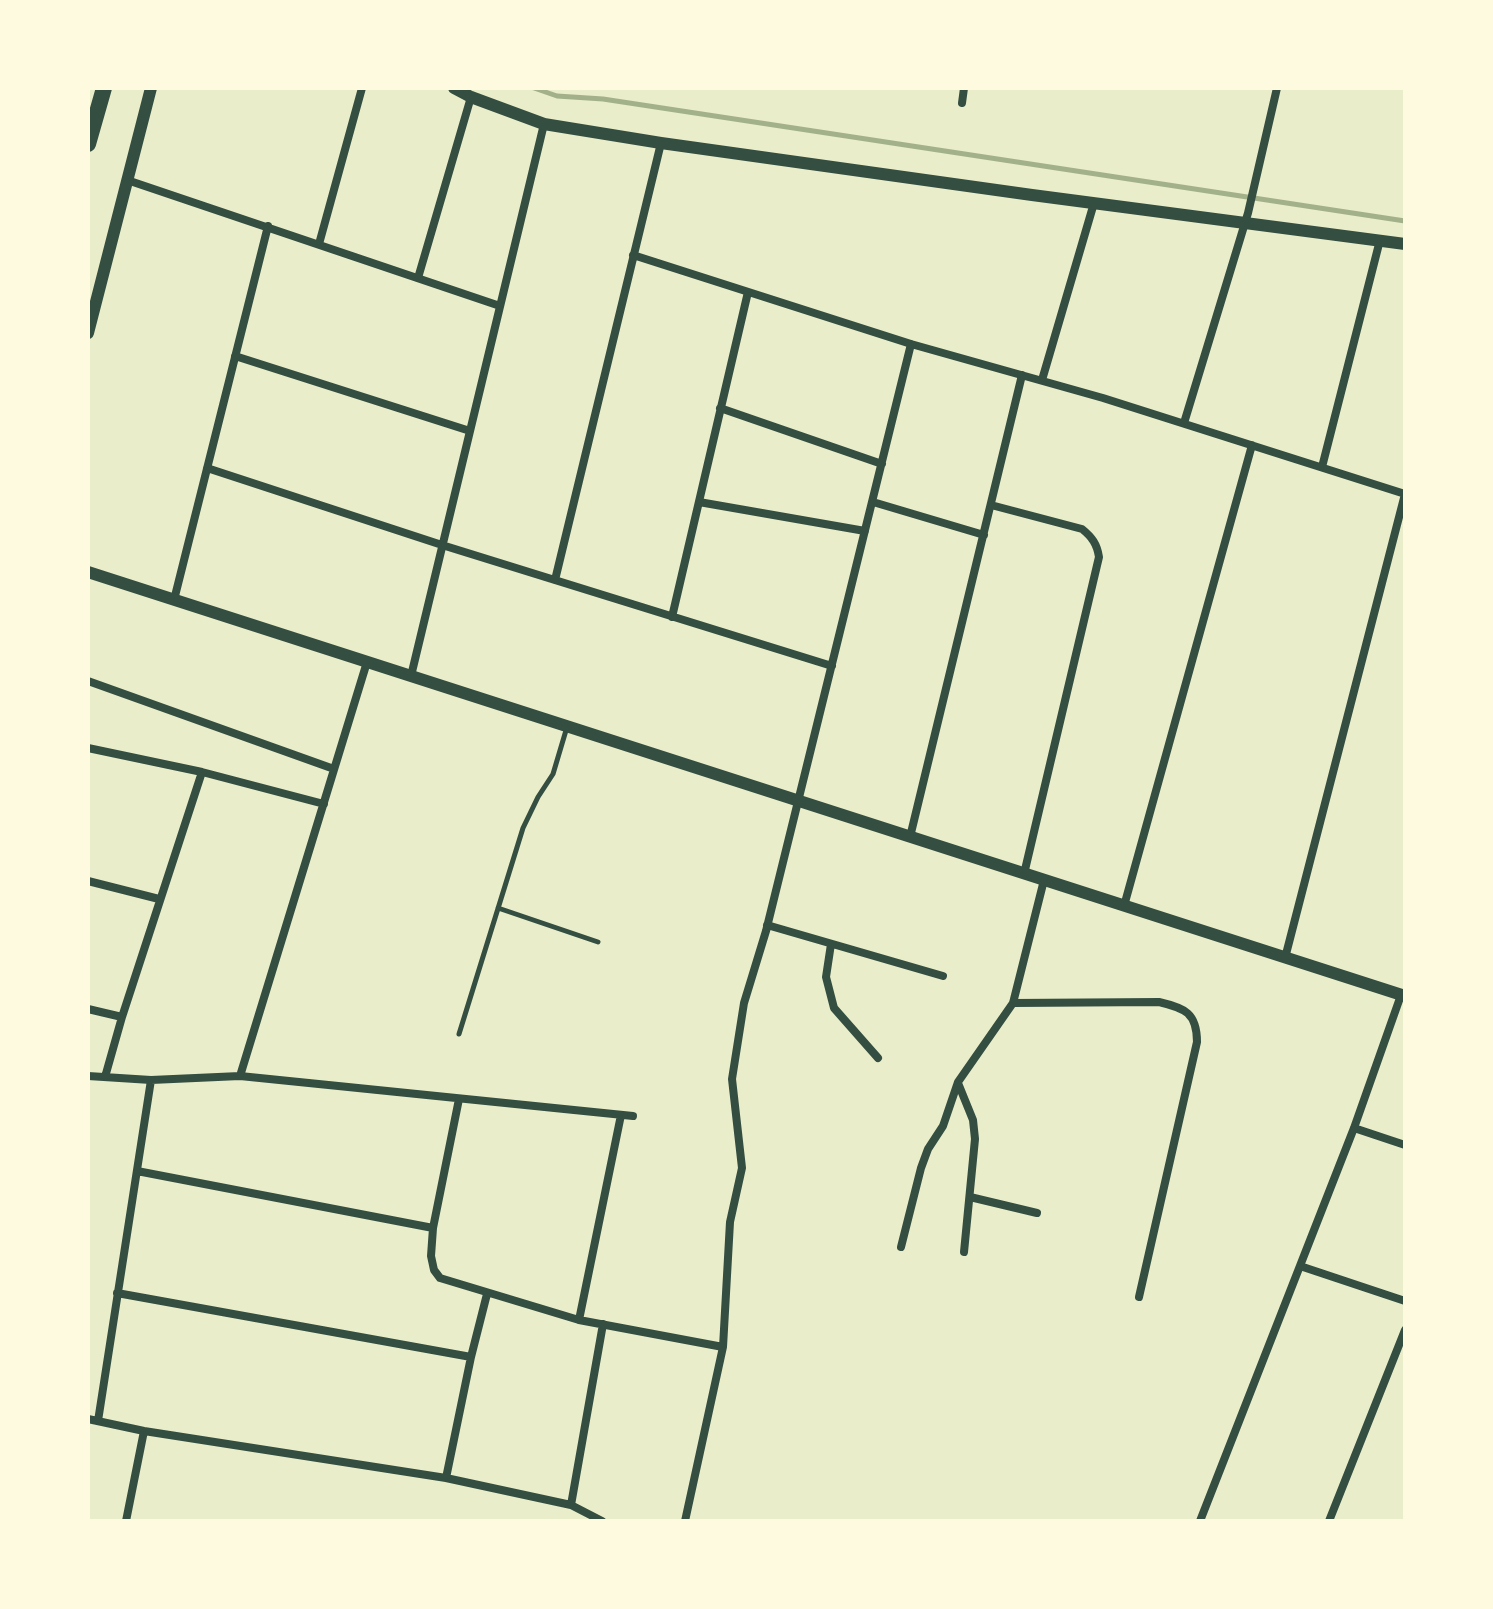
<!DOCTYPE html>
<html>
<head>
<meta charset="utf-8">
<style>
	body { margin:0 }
	#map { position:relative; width:1493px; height:1609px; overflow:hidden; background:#e9edc9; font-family:Poppins,sans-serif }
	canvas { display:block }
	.frame { position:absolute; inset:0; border:90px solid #fefae0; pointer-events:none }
</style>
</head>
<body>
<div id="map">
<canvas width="1493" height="1609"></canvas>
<div class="frame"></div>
</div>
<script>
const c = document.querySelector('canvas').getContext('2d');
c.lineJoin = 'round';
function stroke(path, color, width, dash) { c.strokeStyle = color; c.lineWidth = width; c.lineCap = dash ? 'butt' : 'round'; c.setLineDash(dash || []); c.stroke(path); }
stroke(new Path2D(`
	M534 88 557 96 603 99 1405 221`), '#a3b18a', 5);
stroke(new Path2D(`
	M498 908 598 942
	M459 1034 523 828 538 797 553 774 567 727`), '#344e41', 5);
stroke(new Path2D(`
	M962 103 964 88
	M127 180 500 306
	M319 244 362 88
	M633 255 911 344 1103 398 1405 494
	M418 278 471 97
	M235 356 470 431
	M1042 380 1094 203
	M720 408 882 464
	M1184 423 1248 213 1277 88
	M1322 467 1380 240
	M207 468 442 545 832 666
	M699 502 865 531
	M873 502 984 535
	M991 505 1082 529C1092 537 1097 544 1099 557L1024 874
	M555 580 661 143
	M174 600 268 226
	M672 617 748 292
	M411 676 544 124
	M88 681 334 769
	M88 748 202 772 324 804
	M910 837 1022 375
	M88 881 159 899
	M1124 906 1252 445
	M767 925 943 976
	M831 944 826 977 834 1008 878 1058
	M1285 958 1405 494
	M1013 1003 1159 1002C1185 1008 1197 1013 1197 1042L1139 1297
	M88 1009 122 1017
	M88 1076 151 1080 240 1076 633 1116
	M240 1076 367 662
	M105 1077 122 1017 202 772
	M958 1083 973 1120 975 1139 964 1252
	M459 1099 433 1228 431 1256 434 1270 440 1278 579 1320 723 1347
	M1354 1128 1405 1145
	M137 1171 433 1228
	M970 1197 1037 1213
	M901 1247 921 1168 928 1149 943 1126 958 1082 1013 1003 1044 880
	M1300 1266 1405 1301
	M117 1293 471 1357
	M579 1320 621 1115
	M88 1419 144 1431 446 1478 571 1505 602 1521
	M98 1421 151 1080
	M446 1478 471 1357 487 1294
	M571 1505 603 1324
	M126 1521 144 1431
	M685 1521 723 1347 730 1222 742 1168 732 1079 744 1003 766 931 911 344
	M1200 1521 1354 1128 1401 995
	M1329 1521 1405 1330`), '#344e41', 8);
stroke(new Path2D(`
	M454 88 471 97 544 124 661 143 1032 195 1405 244
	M88 333 151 88
	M88 572 1405 996`), '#344e41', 12);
stroke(new Path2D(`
	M88 144 104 88`), '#344e41', 16);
</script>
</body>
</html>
